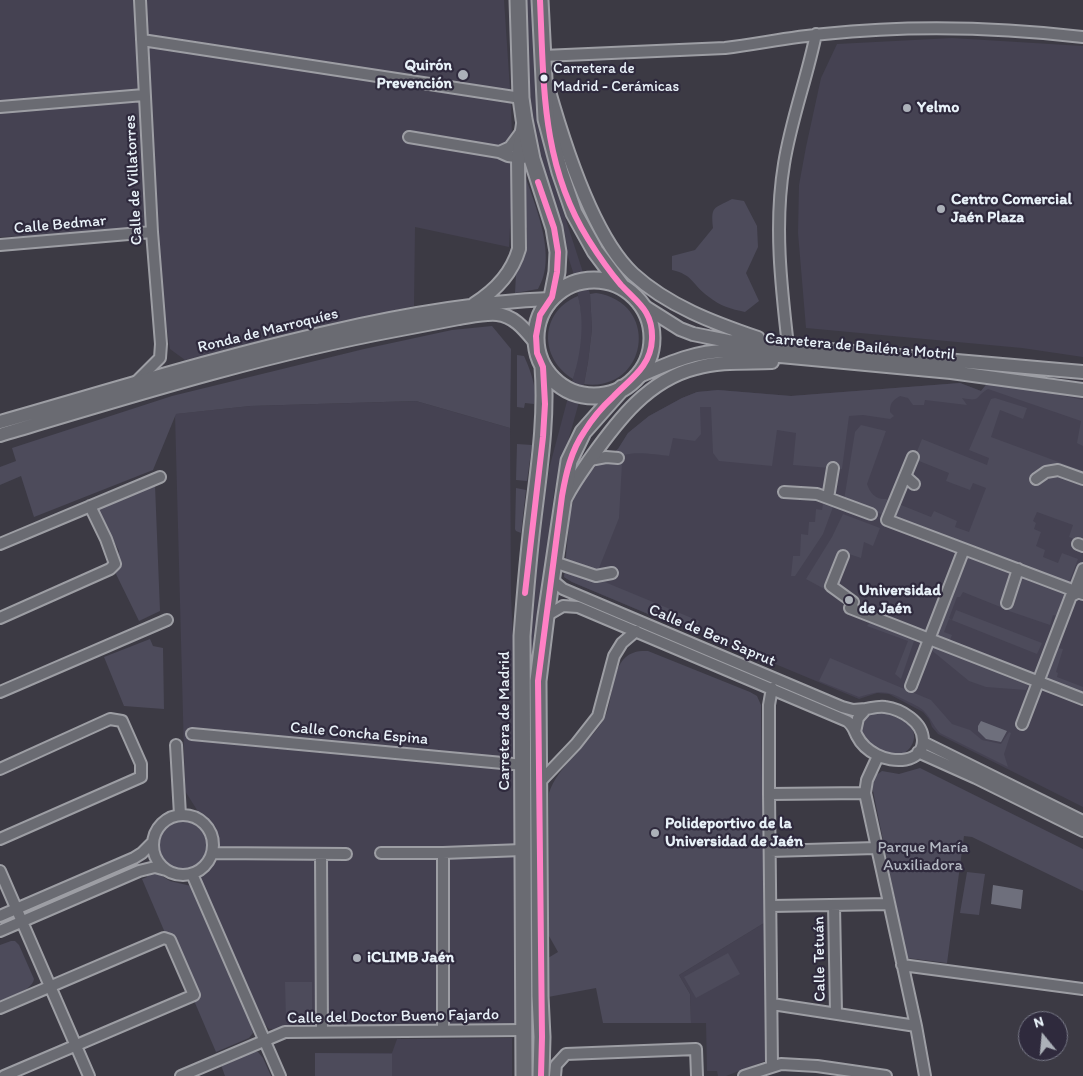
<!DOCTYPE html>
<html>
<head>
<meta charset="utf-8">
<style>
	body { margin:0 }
	#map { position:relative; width:1083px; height:1076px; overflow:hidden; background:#3c3a44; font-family:Itim,sans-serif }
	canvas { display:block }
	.north { position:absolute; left:1018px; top:1011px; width:50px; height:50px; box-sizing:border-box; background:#2f2a3d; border:1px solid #797a88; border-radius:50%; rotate:343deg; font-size:14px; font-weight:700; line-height:20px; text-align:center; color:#e8f1f8 }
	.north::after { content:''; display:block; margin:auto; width:18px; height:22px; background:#acb1b9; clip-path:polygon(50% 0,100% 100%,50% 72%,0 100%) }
</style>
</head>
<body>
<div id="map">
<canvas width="1083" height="1076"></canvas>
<div class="north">N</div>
</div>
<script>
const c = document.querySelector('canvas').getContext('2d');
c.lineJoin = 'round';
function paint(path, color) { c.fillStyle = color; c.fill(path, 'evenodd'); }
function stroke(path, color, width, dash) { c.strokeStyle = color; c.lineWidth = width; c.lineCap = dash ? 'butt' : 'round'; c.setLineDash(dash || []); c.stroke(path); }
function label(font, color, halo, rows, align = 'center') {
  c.font = font + ' Itim,sans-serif'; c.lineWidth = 4.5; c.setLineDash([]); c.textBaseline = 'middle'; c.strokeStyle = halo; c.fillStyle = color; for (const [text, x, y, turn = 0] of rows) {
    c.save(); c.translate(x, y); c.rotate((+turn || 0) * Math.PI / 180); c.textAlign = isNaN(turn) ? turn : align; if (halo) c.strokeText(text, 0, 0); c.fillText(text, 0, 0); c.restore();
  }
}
paint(new Path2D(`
	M0 0H504L511 104 513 171 509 247 415 227 414 306 185 360 170 349 151 232 0 237Z
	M521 0H534L537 99 543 141 552 177 590 294 592 329 588 362 584 384 554 492 551 519 554 520 548 575H543L541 596 536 626 540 629 537 1076H527L525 677 538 518 542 517 549 469 575 371 581 335V313L575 278 538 165 529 127Z
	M952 38 1083 46V357L1022 348 806 328 798 233 799 185 806 147 821 78 837 44Z
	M990 380 1083 396V807L938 734 932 727 929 719 923 712 889 694 877 693 859 699 852 696 667 619H660L572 582 564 577 570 514 575 494 595 466 618 449 628 433 649 416 682 398 697 392 718 390 791 396 960 383 981 391Z
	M416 401 510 428 511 596 520 798 518 1027 269 1029 258 1017 198 880 219 858V841L211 821 197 810 185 791 175 414 250 406Z
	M764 923 765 1061 726 1076H718L717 1071H707L706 1023H691L690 994 679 975Z
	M512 1038V1076H315V1053H392L397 1039Z`), '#454252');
paint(new Path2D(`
	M522 167C533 201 559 255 538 289L515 293 516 274 526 253 527 228 523 227Z
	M732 199 744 201 757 226 758 247 746 273 759 301 745 312C731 309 720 306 709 297 692 285 694 275 672 270V256L695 250 713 228C711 206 713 209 732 199Z
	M596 293C662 303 647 393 584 384L588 362 592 329 590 294Z
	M578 296C585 322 581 354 573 379 539 358 539 312 578 296Z
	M492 326 511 349 510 428 416 401 250 406 176 414 153 470 34 517 21 476 0 485V467L16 461 12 448 172 396 364 349 452 330Z
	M517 355 524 356C530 369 538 390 534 404L525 403 524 408 517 407Z
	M990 380 1083 400V446L1077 443 1081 421 988 389C974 397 982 402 962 398L967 405 925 400 924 405H913L908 398 900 396C892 401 890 403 890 412L894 416 890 419 863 415 849 416 842 469 793 465 796 433 777 430 772 466 719 461 713 453 711 407H700L701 434 695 441 673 438 669 456C655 455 622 448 616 462L622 463 619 518 595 578 699 621 695 631 667 619H660L572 582 564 577 570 514 575 494 589 472 618 449 628 433 649 416 682 398 697 392 718 390 791 396 960 383 981 391Z
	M995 398 1027 408 1023 419 1000 410 991 437 1083 471V546L1079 541 1069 537 1073 525 1037 512 1033 521 1036 523 1034 529 1041 532 1036 546 1045 550 1043 557 1058 563 1062 553 1078 559 1056 616 1053 615 1050 625 1009 611 1011 605 1005 603 1003 608 963 592 960 597H957L949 618 952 620 956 610 1042 643 1037 654 949 619 944 632 952 635 950 640 968 647 998 662 999 660 1024 669 1022 672 933 639 967 550 886 516 844 500 855 432 861 425 886 431 867 484C870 493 876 500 886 499L931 517 934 511 957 521 955 527 969 532 986 488 973 483 970 490 946 481 949 473 914 459 922 439 987 465 989 458 969 450 991 399Z
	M517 444 532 445 527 481 516 480Z
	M155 485 160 611 139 621 116 574 119 551 95 506 138 489Z
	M516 488 526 490 521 533 516 531 515 529Z
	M823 504 833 507 823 534 795 576H791L793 556H800L801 534 808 535 809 522H815L816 509 822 510Z
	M843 514 880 528 873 546 864 542 861 558 843 552 828 591 806 579 832 537Z
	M871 621 915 638 901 679 895 674 908 641 867 626Z
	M150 639 153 646 163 648 164 709 124 706 104 657Z
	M931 645 1030 683 1026 690 986 687 969 681 930 649Z
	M1058 648 1063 649 1056 672 1058 673 1057 677 1083 687 1082 694 1046 680Z
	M642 651H648L750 692 757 696 761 705 764 923 679 975 690 994 691 1023H603L596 988 548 997V958L558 952 549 936V793C557 767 590 743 604 719 616 698 608 653 642 651Z
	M830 658 931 700 952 724 970 730 982 740 1001 744 1009 732 1011 733 1004 754 1008 767 940 733C933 726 931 718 924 711 920 707 913 704 907 701 886 690 881 690 859 697L819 681Z
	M879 711C888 714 905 719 911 727 920 739 908 758 892 755 879 752 849 737 863 720 868 714 872 712 879 711Z
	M920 768 1083 849V891L972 837 964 836 947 963 907 958 872 786 875 776 882 771 899 774Z
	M159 845a25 25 0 1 1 50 0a25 25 0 1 1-50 0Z
	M967 872 985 874 979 915 960 913Z
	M146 873H157L170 881 191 886 251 1024 253 1033 249 1038 216 1052 142 879 147 877Z
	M11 941H15L19 945 34 979C32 991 10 996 0 1001V945Z
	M728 953 740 974 696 998 684 977Z
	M285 982H312V1013L307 1020 286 1021Z
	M250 1052H258L263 1058 271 1076H225L221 1065Z
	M315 1053 392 1054V1076H315Z`), '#4d4b5b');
paint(new Path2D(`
	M981 721 1007 731 1001 742 986 739 978 731V726Z
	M993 885 1023 890 1021 909 991 904Z`), '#6e6f7c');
const minor = new Path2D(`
	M142 40 521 98
	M543 56 725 48C758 44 790 37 824 34 910 25 997 27 1083 37
	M0 107 144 95
	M409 137 499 152 508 156 523 158
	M499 152 510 147 521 132
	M0 245 152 232
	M788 346C781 285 774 224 784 164 791 120 807 78 816 34
	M137 381 160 358 161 344 152 232 140 0
	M913 457 887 520 1083 594
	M590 460 606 457 618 458
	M905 476 914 484
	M1036 479 1046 472 1058 470 1083 479
	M784 492 817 494 871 514
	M828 498 833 468
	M0 544 160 477
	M1078 544 1083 546
	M843 556 831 586 853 602 850 608 1083 699
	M560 564 596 576 612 573
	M551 579 563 589 842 707 853 710 866 709
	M1076 587 1083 569
	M1007 603 1018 569
	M546 616 563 606 578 607 847 721C853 725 854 730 857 736 861 744 869 751 877 755 892 763 923 764 923 740 923 722 901 709 885 707 879 706 872 708 866 709L858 718 855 732
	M0 618 110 569 115 564 106 539 90 506
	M911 686 964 549
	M772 688 769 705V794L772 1065
	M0 692 167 620
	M1022 724 1071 596 1079 592 1083 582
	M192 734 524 765
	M923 742 1083 821
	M176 745 180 815
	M918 752 976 778 1083 831
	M878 756 867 780 865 793 916 1026 925 1076
	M0 769 110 719 122 721 141 764V777L0 839
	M538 784 576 744 598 716 614 656 622 643 636 631
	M769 794 865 793
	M153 845a30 30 0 1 1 60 0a30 30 0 1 1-60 0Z
	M770 851 876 848
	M212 853 346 854
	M381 853H443L522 850
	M443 853V1030
	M321 854 322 1031
	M0 871 89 1076
	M192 874 280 1076
	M834 905 836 1013
	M771 906 889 904
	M0 916 134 858 142 853 153 842
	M0 931 139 871 155 867 166 870
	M902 965 1083 989
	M772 1004 916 1026
	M0 1008 164 938 170 940 194 995 4 1076
	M181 1076 285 1032 524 1030
	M555 1076 556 1065 566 1054 696 1049 697 1076
	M744 1076 781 1064 817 1066 886 1076`);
const major = new Path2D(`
	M548 88C563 141 593 237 633 274 668 306 714 323 758 338
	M474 304C495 291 512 273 519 249L518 157 523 124
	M642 305 680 329 693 334 728 341 1083 372
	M637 377C667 364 694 351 727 351L951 372 1083 390
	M0 422C109 391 218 357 329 332 402 315 475 302 550 299
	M0 435C131 396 262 355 396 330 417 326 438 322 459 318 472 316 484 313 497 314 515 316 525 330 536 343
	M566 497C573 483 582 471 591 458 618 420 648 380 696 368 720 361 747 363 772 362`);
const highway = new Path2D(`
	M518 0 521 98 524 119 532 159 554 228 558 252 557 272 552 297
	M540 0 546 119 560 172 574 213 595 251 622 287
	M536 338a58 58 0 1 1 116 0a58 58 0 1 1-116 0Z
	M524 1076 522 636C525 597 528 558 533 518 539 468 547 418 543 367
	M541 1076 542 1037 540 996 538 681 546 616 569 461 583 432 622 388`);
stroke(minor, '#9d9ea4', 14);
stroke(major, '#9d9ea4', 16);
stroke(highway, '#9d9ea4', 19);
stroke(minor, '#6a6b72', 10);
stroke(major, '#6a6b72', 12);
stroke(highway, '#6a6b72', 15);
stroke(new Path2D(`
	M540 0C544 85 541 163 588 239 598 255 609 271 621 285 638 303 653 311 652 339 651 367 630 379 613 397 602 407 592 419 584 432 571 451 566 473 562 496L538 681 542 1037 541 1076
	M525 593 543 437 545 404 543 367 537 353 536 336 540 315 552 297 557 272 558 252 554 228 538 182`), '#ff80c5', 6);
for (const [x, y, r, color] of [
	[463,75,6,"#acb1b9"],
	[544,78,4.5,"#e8f1f8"],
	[907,108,5,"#acb1b9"],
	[941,209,5,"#acb1b9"],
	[849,600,5,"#acb1b9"],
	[655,833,5,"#acb1b9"],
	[357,958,5,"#acb1b9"]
]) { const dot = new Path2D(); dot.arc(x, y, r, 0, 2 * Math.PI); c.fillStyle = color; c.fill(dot); stroke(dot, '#2f2a3d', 2); }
label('15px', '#e8f1f8', '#2f2a3d', [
	["Carretera de",553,69],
	["Madrid - Cerámicas",553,87]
], 'left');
label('bold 16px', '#e8f1f8', '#2f2a3d', [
	["Quirón",452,66,"right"],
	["Prevención",452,84,"right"],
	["Yelmo",917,108],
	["Centro Comercial",951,200],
	["Jaén Plaza",951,218],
	["Universidad",859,591],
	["de Jaén",859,609],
	["Polideportivo de la",665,824],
	["Universidad de Jaén",665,842],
	["iCLIMB Jaén",367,958]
], 'left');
label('16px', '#e8f1f8', '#2f2a3d', [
	["Calle de Villatorres",134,180,-93],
	["Calle Bedmar",60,225,-5],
	["Ronda de Marroquíes",268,331,-14],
	["Carretera de Bailén a Motril",860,347,5],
	["Calle de Ben Saprut",712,636,23],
	["Carretera de Madrid",505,721,-90],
	["Calle Concha Espina",359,734,5],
	["Calle Tetuán",820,959,-91],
	["Calle del Doctor Bueno Fajardo",393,1017,-1]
]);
label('16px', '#b3b8c2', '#2f2a3d', [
	["Parque María",923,848],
	["Auxiliadora",923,866]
]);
</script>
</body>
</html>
